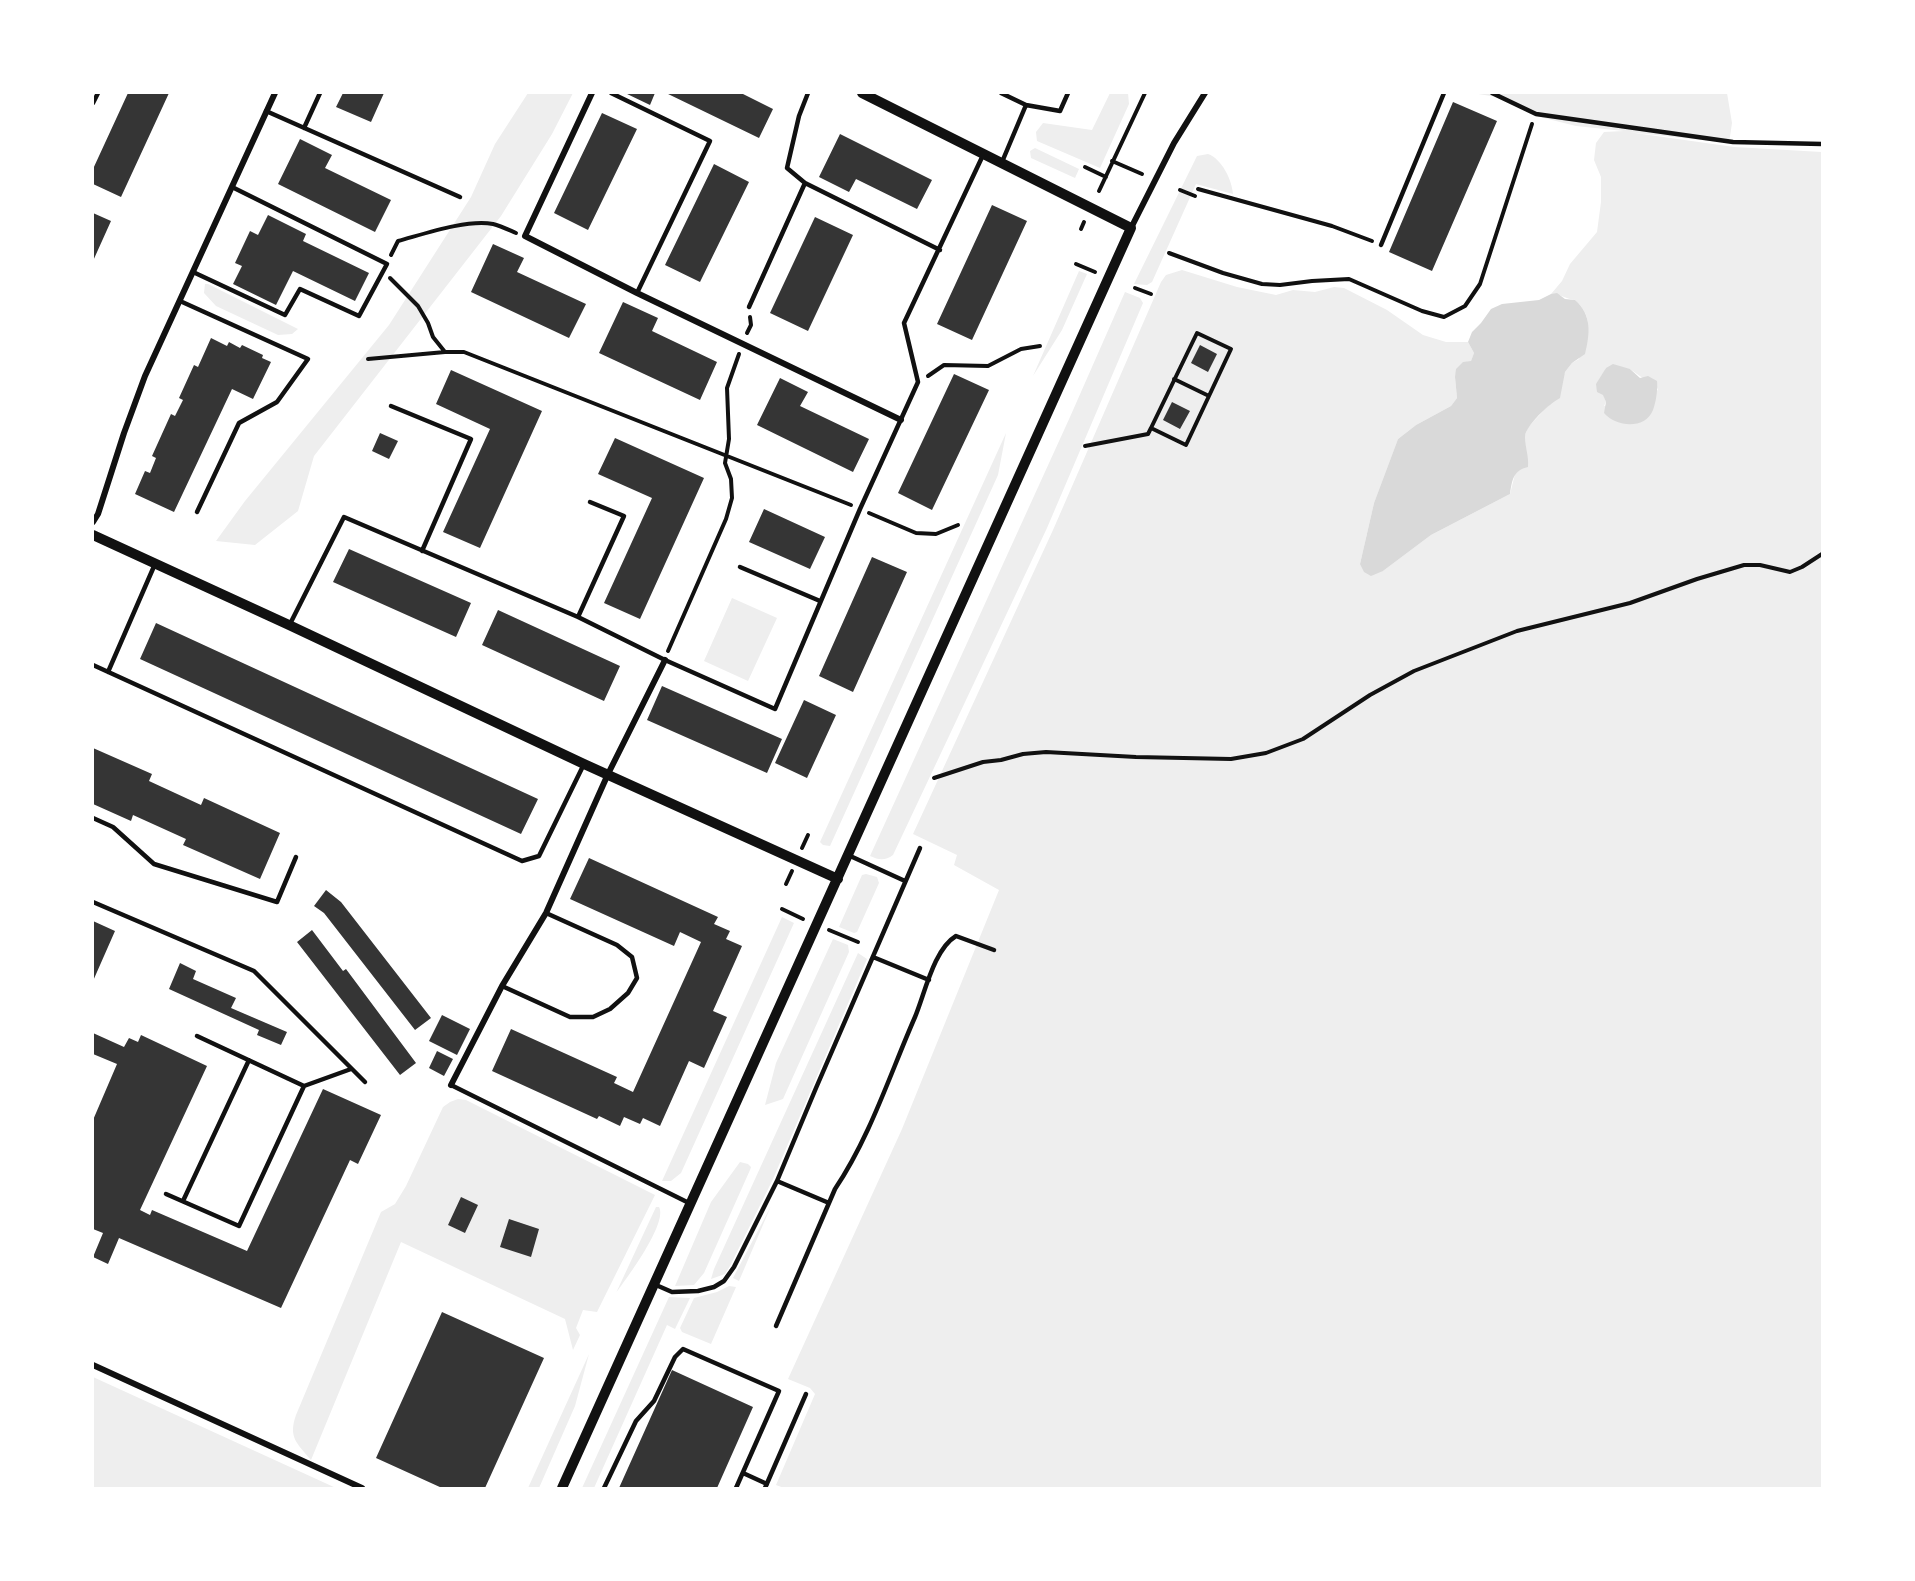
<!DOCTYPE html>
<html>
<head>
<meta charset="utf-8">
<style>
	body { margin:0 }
	#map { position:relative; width:1915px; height:1581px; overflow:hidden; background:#fff; font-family:"Sofia Sans Condensed",sans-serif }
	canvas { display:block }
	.frame { position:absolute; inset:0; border:94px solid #fff; pointer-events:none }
</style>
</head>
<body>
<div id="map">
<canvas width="1915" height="1581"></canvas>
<div class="frame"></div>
</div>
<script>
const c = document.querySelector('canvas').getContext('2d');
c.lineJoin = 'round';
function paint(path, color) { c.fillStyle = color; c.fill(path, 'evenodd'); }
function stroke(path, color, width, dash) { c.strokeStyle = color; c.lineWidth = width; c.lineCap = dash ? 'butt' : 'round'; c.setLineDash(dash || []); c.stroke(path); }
paint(new Path2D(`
	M528 93H573L552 134 501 216 314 456 298 511 255 545 216 541 245 501 389 325 471 197 495 144Z
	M1110 93H1128L1129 104 1100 168 1037 141 1036 132 1043 123 1092 130Z
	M1472 93H1727L1732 123 1729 143 1628 132 1734 147 1822 152V1488H784L776 1485 815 1394 810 1388 788 1379 902 1129 999 890 954 865 957 855 913 834 1053 530 1161 282 1166 275 1182 270 1237 287 1276 295 1293 290 1315 292 1334 287 1344 288 1387 310 1423 335 1446 342H1468L1474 353 1471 361 1455 377 1457 398 1451 406 1416 425 1398 439 1374 503 1360 564 1383 571 1431 535 1510 494 1515 474 1520 469 1525 435 1528 427 1553 401 1565 372 1572 363 1579 359C1587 336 1596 319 1575 300 1566 299 1559 293 1551 294L1562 281 1570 264 1597 232 1601 202V177L1594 160 1596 143 1604 132 1624 131 1576 126 1536 116 1497 97ZM1606 368 1630 369 1658 389 1656 393 1604 406 1606 402C1602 392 1601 379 1606 368Z
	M1035 148 1079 169 1075 178 1031 158 1030 151Z
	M1208 154C1222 159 1232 180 1233 194L1196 184 1152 282 1147 285 1134 284 1197 156Z
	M1079 271 1087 274 1062 330 1033 376Z
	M205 284H208L298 329 292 334 278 335 216 306 204 293Z
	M1125 292 1140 298 1143 303 1047 528 893 855C885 861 879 860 870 856L1070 417Z
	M1006 433 998 475 830 846 823 845 820 842Z
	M732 598 777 618 748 681 704 661Z
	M866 874 877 877 879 883 857 932 854 933 839 927 862 875Z
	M782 917 794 923 681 1173 671 1181H662Z
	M833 939 848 945 849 952 783 1099 765 1105 776 1063Z
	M858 953 867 959 773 1179 730 1266 725 1274 711 1279 714 1269Z
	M458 1099 466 1100 655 1195 597 1312 583 1310 576 1328 580 1335 573 1350 565 1319 401 1242 311 1460C297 1443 288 1438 296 1415L381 1212 395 1204 406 1186 443 1107 450 1102Z
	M740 1162 748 1164 751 1167 750 1170 704 1273 694 1285 675 1286 711 1202Z
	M771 1206 739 1281 733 1278Z
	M656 1207H659C668 1223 627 1278 616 1293Z
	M729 1286 736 1287 711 1344 682 1332 680 1328 694 1298 717 1292Z
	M669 1297 690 1298 675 1329 667 1325 594 1488H582Z
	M589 1354 575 1406 539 1488H528Z
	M93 1377 336 1488H94Z`), '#eee');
paint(new Path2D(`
	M1557 293 1565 299 1575 300C1592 315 1590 333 1585 354L1572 363 1565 372 1560 398C1550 403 1525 426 1525 437 1525 447 1529 456 1528 467 1513 470 1512 481 1510 494L1431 535 1383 571 1371 576 1364 572 1360 564 1374 503 1398 439 1416 425 1451 406 1457 398 1455 377 1456 369 1463 362 1471 361 1474 353 1468 342 1472 332 1481 323 1491 309 1502 304 1539 300 1551 294Z
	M1613 364 1630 369 1640 378 1648 376 1657 381C1658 389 1656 402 1653 410 1645 430 1616 427 1604 413L1606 402 1603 395 1597 392 1596 384 1606 368Z`), '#d9d9d9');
paint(new Path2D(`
	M128 93H169L121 197 93 184V169Z
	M343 93H384L371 122 336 107Z
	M625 93H655L650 105Z
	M666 93H741L773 109 759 138Z
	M1453 102 1497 121 1432 271 1389 252Z
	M602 113 637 129 588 230 554 213Z
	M840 134 932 180 917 209 856 179 849 192 819 177Z
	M300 139 332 155 325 168 391 200 375 232 278 184Z
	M714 164 749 182 700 282 665 265Z
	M992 205 1027 221 972 340 937 324Z
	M93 213 111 221 93 261Z
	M268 215 306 234 303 241 369 273 355 301 293 271 276 305 233 284 242 266 235 263 250 231 258 235Z
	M815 217 853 235 808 331 770 313Z
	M493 244 524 258 517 272 586 304 569 338 471 292Z
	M623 302 658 318 652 331 717 362 700 400 599 353Z
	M211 338 227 346 229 342 240 348 242 345 263 355 262 358 271 362 253 399 232 389 174 512 135 494 145 471 150 473 156 458 152 456 171 414 175 416 183 400 179 398 194 365 198 367Z
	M1200 345 1217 354 1208 372 1191 363Z
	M451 370 542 411 480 548 443 532 490 429 436 404Z
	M954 374 989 390 932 510 898 493Z
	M780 378 808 392 800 406 869 439 853 472 757 425Z
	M1172 402 1190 411 1180 429 1163 420Z
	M380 433 398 441 389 459 372 451Z
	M615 438 704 478 640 619 604 603 652 498 598 474Z
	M764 509 825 537 810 569 749 542Z
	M349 549 471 603 456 637 333 582Z
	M872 557 907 572 853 692 819 676Z
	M498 610 620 666 604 701 482 645Z
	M156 623 538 799 521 834 140 659Z
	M662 686 782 739 767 773 647 720Z
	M804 700 836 715 807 778 775 763Z
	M93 748 152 774 149 781 201 805 204 798 280 833 260 879 183 845 186 839 133 815 131 821 93 804Z
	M589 858 718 917 714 924 730 931 726 939 742 946 713 1011 727 1017 704 1068 689 1061 660 1126 643 1118 640 1124 624 1117 620 1126 599 1116 597 1119 492 1071 511 1029 617 1077 614 1083 633 1092 701 942 680 932 674 946 570 899Z
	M326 890 341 902 431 1018 415 1030 324 913 314 906Z
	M93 921 115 931 93 981Z
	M312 930 343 971 346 969 416 1063 400 1075 297 942Z
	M180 963 196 971 193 979 236 998 231 1008 287 1032 281 1045 257 1035 259 1030 169 989Z
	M442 1015 470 1029 457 1055 429 1041Z
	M93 1033 124 1047 129 1038 138 1042 141 1035 207 1066 140 1210 150 1215 152 1210 247 1251 323 1089 381 1115 358 1164 350 1160 281 1308 119 1238 108 1264 93 1257 103 1233 93 1229V1120L117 1064 93 1054Z
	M437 1051 453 1059 444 1076 429 1068Z
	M461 1197 478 1205 465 1233 448 1225Z
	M509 1219 539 1229 531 1257 500 1247Z
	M442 1312 544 1358 485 1488H442L376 1458Z
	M672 1370 753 1407 717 1488H619Z`), '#353535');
stroke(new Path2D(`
	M1112 161 1142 174
	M1085 167 1106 177
	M1198 189 1332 226 1372 241
	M1180 190 1195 196
	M1099 191 1145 93
	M1081 229 1084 222
	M1169 253 1223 273 1262 284 1280 285 1312 281 1349 279 1422 311 1444 317 1465 306 1480 284 1532 124
	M391 255 398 241C424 234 467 219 493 224 501 226 509 230 516 233
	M1076 264 1095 272
	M390 278 418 306 428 323 433 337 445 352
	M1135 288 1151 294
	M747 333 751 325 750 317
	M368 359 445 352H464L851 505
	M928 376 944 365 988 366 1021 349 1040 346
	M1174 379 1209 396
	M1085 446 1148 434 1151 428 1186 445 1231 349 1197 333 1151 428
	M869 513 916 533 936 534 958 525
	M668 651 726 519 732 498 731 479 725 463 729 439 727 388 739 354
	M934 778 983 762 1001 760 1023 754 1046 752 1136 757 1231 759 1266 753 1303 739 1370 695 1414 671 1517 631 1630 603 1697 579 1744 565H1760L1790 572 1802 567 1822 554
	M802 848 808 835
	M786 884 792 871
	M782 909 803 919
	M829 930 858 942`), '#111', 4);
stroke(new Path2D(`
	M611 93 710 141 637 293
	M1001 93 1026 105 1002 162
	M1492 93 1536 114 1733 142 1822 144
	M93 103 98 93
	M1026 105 1060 111 1068 93
	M266 111 460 197
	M304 128 320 93
	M805 183 940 250
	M1381 245 1444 93
	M193 272 285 315 300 289 359 316 387 264 232 187
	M180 301 308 359 277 402 239 423 197 512
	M749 307 805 183 787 168 799 116 808 93
	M391 406 471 439 422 551
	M740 567 820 601
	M578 617 624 516 590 502
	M290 624 344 517 578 617 665 660 775 709 860 509 918 382 904 323 984 153
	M93 665 522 861 539 856 584 764
	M108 672 155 564
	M93 818 113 827 154 864 277 902 296 857
	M848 855 905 881
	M93 902 254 971 365 1082
	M873 957 929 980
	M502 986 570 1017H593L610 1009 628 993 637 978 632 957 617 945 546 913
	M197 1036 304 1086 351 1069
	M451 1085 689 1203
	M777 1181 829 1203
	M166 1194 239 1226 304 1086
	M183 1201 249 1060
	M656 1285 672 1292 698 1291 714 1287 724 1281 734 1267 777 1181 816 1088 920 848
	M776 1326 835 1189C870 1137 890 1074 915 1017 925 993 934 949 956 936L994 950
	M743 1473 767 1484
	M604 1488 636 1421 654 1401 675 1357 683 1349 779 1391 736 1488
	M765 1488 806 1394`), '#111', 4.5);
stroke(new Path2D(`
	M592 93 525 236 637 293 901 420
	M1131 228 1174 143 1205 93
	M93 522 98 514 124 433 145 376 275 93
	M451 1085 502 986 546 913 608 774 665 660
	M93 1365 362 1488`), '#111', 6);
stroke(new Path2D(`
	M93 535 289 625 584 764 838 879
	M562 1488 1131 228 862 93`), '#111', 10);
</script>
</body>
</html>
